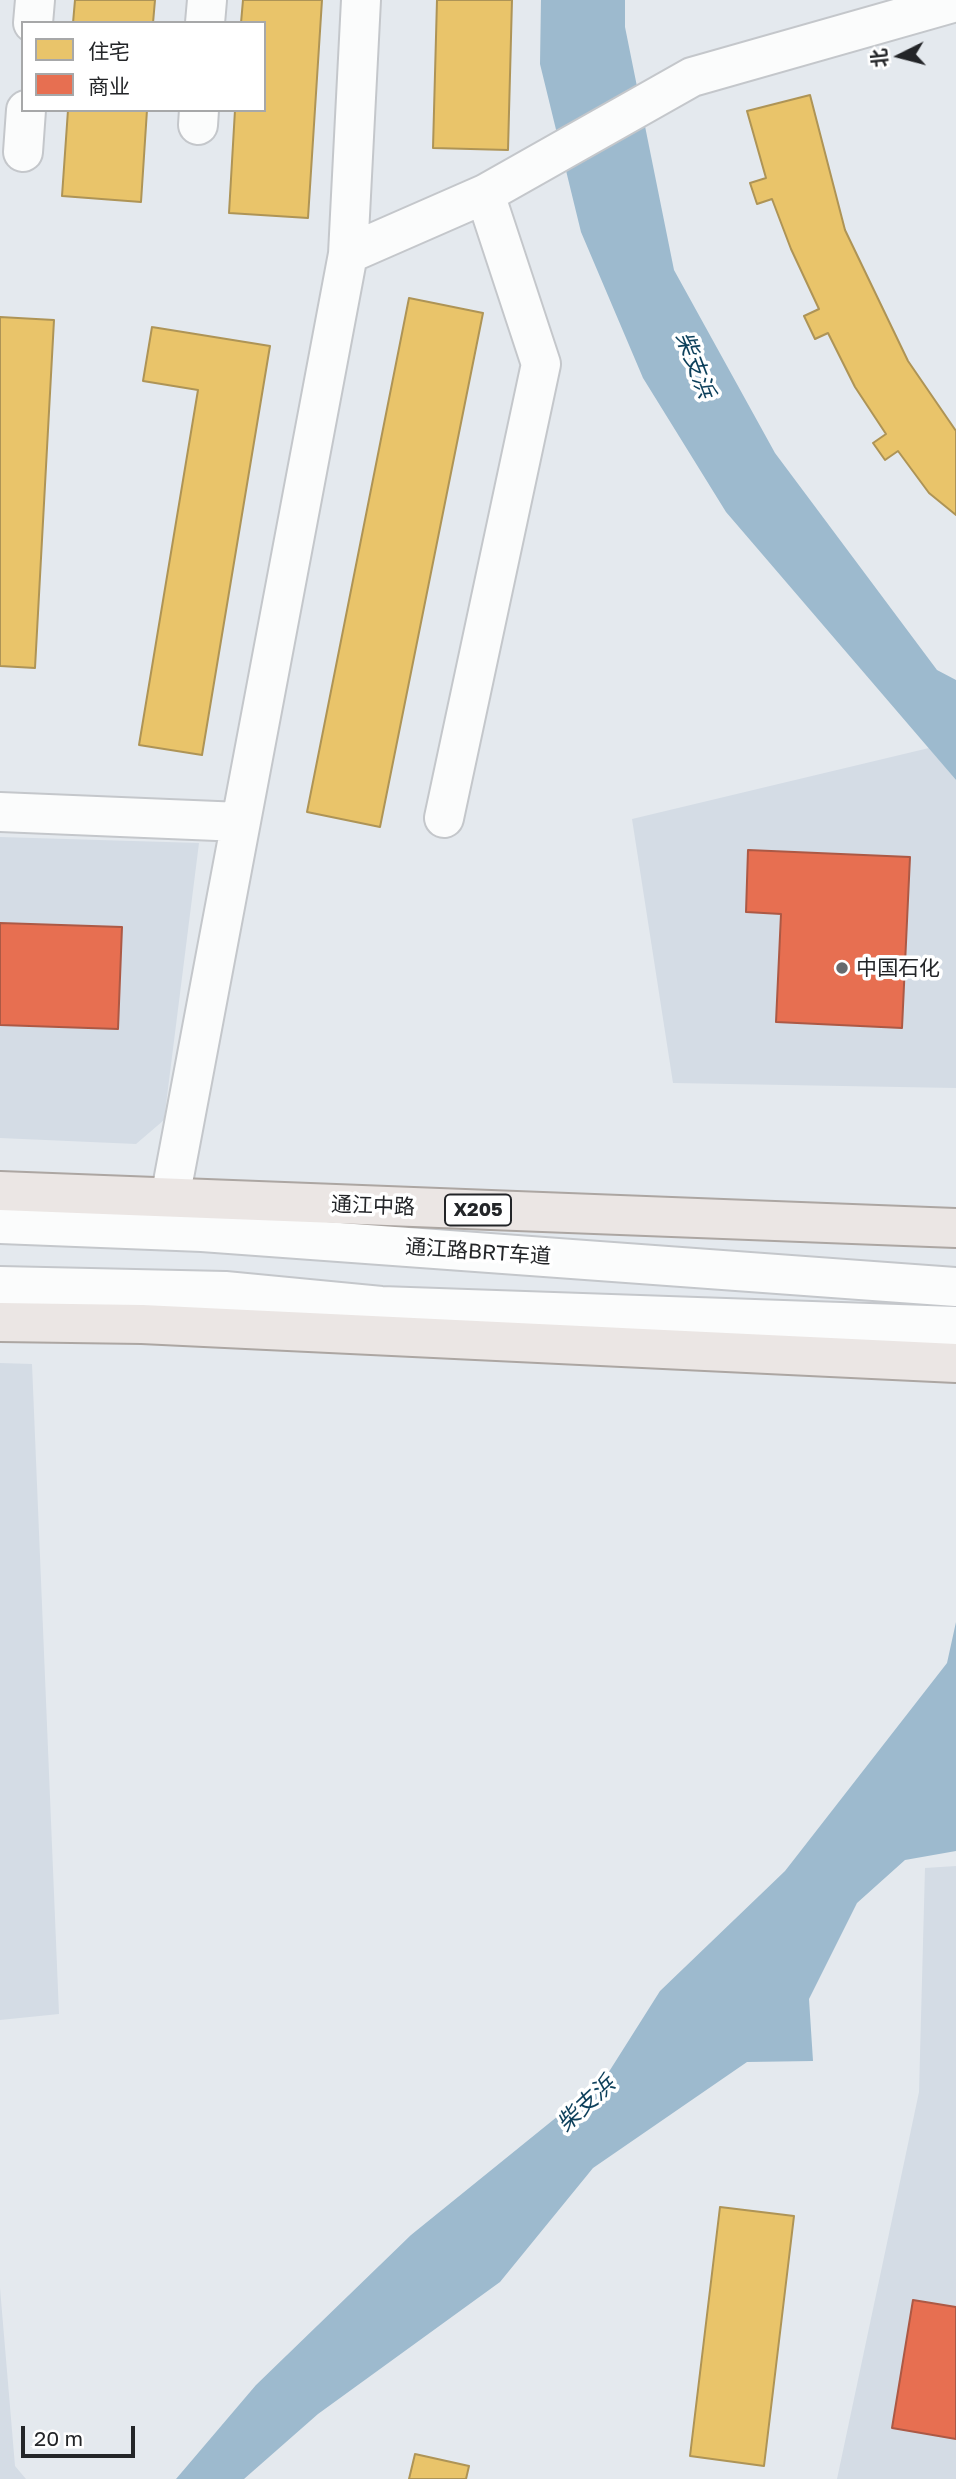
<!DOCTYPE html>
<meta charset="utf-8">
<style>
body{margin:0}
#map{position:relative;width:956px;height:2479px;overflow:hidden;background:#e4e9ee;font-family:"Golos Text","Noto Sans SC",sans-serif}
canvas{display:block}
.legend{position:absolute;left:21px;top:21px;width:245px;height:91px;box-sizing:border-box;background:#fff;border:2px solid #a7a8a9;margin:0;padding:9px 12px;list-style:none;font-size:21px;color:#232528}
.legend li{display:flex;align-items:center;gap:14px;height:35px}
.legend b{width:35px;border:2px solid #a7a8a9}
.north{position:absolute;left:865px;top:21px;width:70px;height:70px;-webkit-text-stroke:5px #fff;paint-order:stroke;rotate:264deg;font-size:19px;font-weight:700;line-height:28px;text-align:center;color:#232528}
.north::after{content:'';display:block;margin:auto;width:24px;height:32px;background:#232528;clip-path:polygon(50% 0,100% 100%,50% 72%,0 100%)}
.scale{position:absolute;left:21px;top:2426px;width:114px;height:32px;box-sizing:border-box;border:4px solid #232528;border-top:0;padding-left:9px;font-size:21px;line-height:24px;white-space:nowrap;color:#232528;-webkit-text-stroke:5px #fff;paint-order:stroke}
</style>
<div id="map">
<canvas width="956" height="2479"></canvas>
<ul class="legend">
<li><b style="height:19px;background:#e9c46a"></b>住宅</li>
<li><b style="height:19px;background:#e76f51"></b>商业</li>
</ul>
<div class="north">北</div>
<div class="scale">20 m</div>
</div>
<script>
const ctx = document.querySelector('canvas').getContext('2d');
ctx.lineJoin = 'round';
function paint(path, color) { ctx.fillStyle = color; ctx.fill(path, 'evenodd'); }
const toPath = rows => new Path2D(rows.map(r => 'M' + r).join(''));
function trace(path, color, width, dash) { ctx.strokeStyle = color; ctx.lineWidth = width; ctx.lineCap = dash ? 'butt' : 'round'; ctx.setLineDash(dash || []); ctx.stroke(path); }
function drawText(font, color, halo, rows, align = 'center') {
  ctx.font = font + ' "Golos Text","Noto Sans SC",sans-serif'; ctx.lineWidth = 7; ctx.setLineDash([]); ctx.textBaseline = 'middle'; ctx.strokeStyle = halo; ctx.fillStyle = color; for (const [text, x, y, turn = 0] of rows) {
    ctx.save(); ctx.translate(x, y); ctx.rotate((+turn || 0) * Math.PI / 180); ctx.textAlign = isNaN(turn) ? turn : align; if (halo) ctx.strokeText(text, 0, 0); ctx.fillText(text, 0, 0); ctx.restore();
  }
}
const built = toPath([
 [929,748,956,780,956,1088,673,1083,632,819],
 [0,837,199,843,164,1120,136,1144,0,1138],
 [0,1363,32,1364,59,2014,0,2020],
 [956,1866,956,2479,837,2479,919,2092,925,1868],
 [0,2288,15,2466,26,2479,0,2479]
]);
const water = toPath([
 [541,0,625,0,625,27,674,270,775,453,937,670,956,680,956,780,726,512,643,378,581,232,540,64],
 [956,1622,956,1851,905,1860,857,1903,809,1999,813,2061,747,2062,593,2168,500,2282,318,2414,244,2479,176,2479,256,2385,411,2235,605,2078,660,1991,785,1871,947,1663]
]);
const homes = toPath([
 [75,0,155,0,153,23,73,23,75,0],
 [243,0,322,0,308,218,229,213,235,110,264,110,264,23,241,23,243,0],
 [437,0,512,0,508,150,433,148,437,0],
 [810,95,845,230,908,361,956,431,956,515,929,493,898,451,885,460,873,443,886,434,855,387,828,333,815,339,804,316,819,309,791,249,772,199,757,204,750,183,766,178,747,111,810,95],
 [68,110,147,110,141,202,62,196,68,110],
 [409,298,483,313,380,827,307,812,409,298],
 [0,317,54,320,35,668,0,666,0,317],
 [152,327,270,346,202,755,139,745,198,390,143,381,152,327],
 [720,2207,794,2216,764,2466,690,2456,720,2207],
 [415,2454,469,2466,466,2479,409,2479,415,2454]
]);
const shops = toPath([
 [748,850,910,857,902,1028,776,1022,781,914,746,912,748,850],
 [0,923,122,927,118,1029,0,1025,0,923],
 [913,2300,956,2307,956,2439,892,2428,913,2300]
]);
const minor = toPath([
 [33,23,35,0],
 [205,23,207,0],
 [198,125,199,110],
 [23,152,26,110],
 [348,254,485,194,692,77,956,2],
 [0,812,241,822],
 [444,818,541,364,485,194],
 [170,1198,348,254,361,0],
 [0,1224,202,1232,956,1287],
 [0,1286,225,1291,381,1306,956,1326]
]);
const major = toPath([
 [0,1191,956,1228],
 [0,1322,142,1324,956,1363]
]);
const markers = [
 [842,968,7,"#676a6d"]
];
const shields = [
 [478,1210,66]
];
const shieldNames = [
 ["X205",478,1210]
];
const poiNames = [
 ["中国石化",856,968]
];
const streetNames = [
 ["通江中路",373,1206,2],
 ["通江路BRT车道",478,1252,4]
];
const waterNames = [
 ["柴支浜",695,365,69],
 ["柴支浜",586,2104,-43]
];
paint(built, '#d4dce5');
paint(water, '#9dbace');
paint(homes, '#e9c46a');
trace(homes, '#ae9456', 2);
paint(shops, '#e76f51');
trace(shops, '#ac5945', 2);
trace(minor, '#c4c7cb', 42);
trace(major, '#aca6a2', 42);
trace(minor, '#fbfcfc', 38);
trace(major, '#ebe6e4', 38);
for (const [x, y, r, color] of markers) { const dot = new Path2D(); dot.arc(x, y, r, 0, 2 * Math.PI); ctx.fillStyle = color; ctx.fill(dot); trace(dot, '#fff', 2.5); }
for (const [x, y, w] of shields) { const box = new Path2D(); box.roundRect(x - w / 2, y - 15.5, w, 31, 5); ctx.fillStyle = '#fff'; ctx.fill(box); trace(box, '#232528', 2); }
drawText('bold 19px', '#232528', null, shieldNames);
drawText('21px', '#232528', '#fff', poiNames, 'left');
drawText('21px', '#232528', '#fff', streetNames);
drawText('italic 23px', '#0c3f5a', '#fff', waterNames);
</script>
